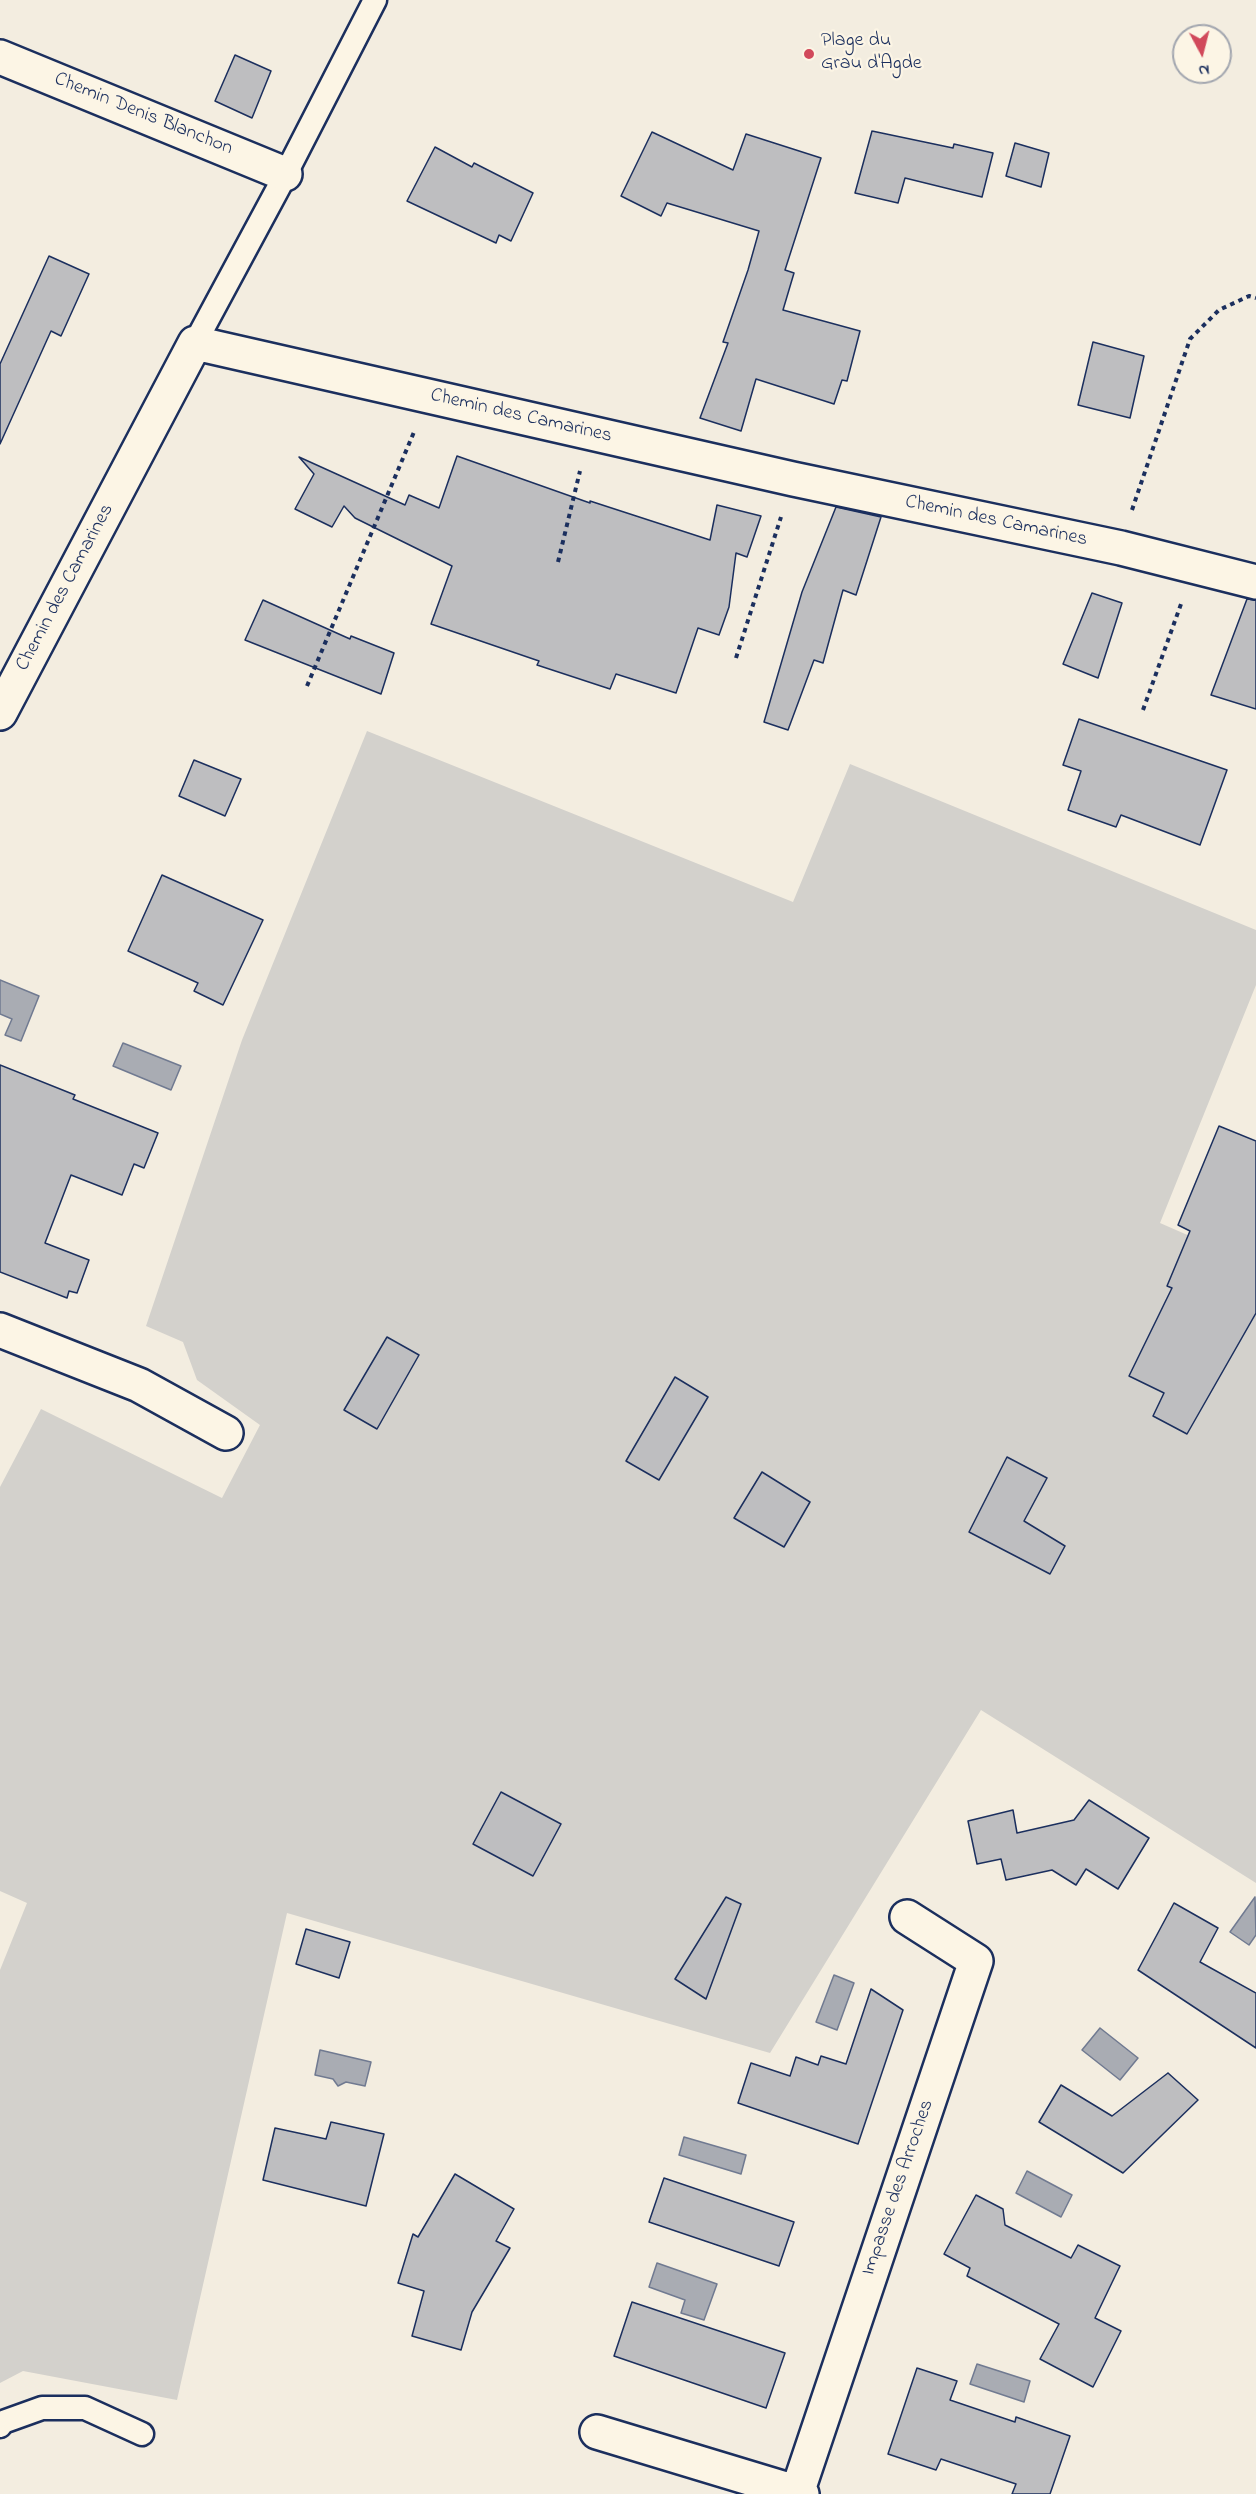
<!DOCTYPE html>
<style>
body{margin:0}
#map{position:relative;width:1256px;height:2494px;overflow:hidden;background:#f3ede0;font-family:"Indie Flower",sans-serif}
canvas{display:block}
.north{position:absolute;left:1172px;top:24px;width:60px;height:60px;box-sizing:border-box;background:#fcf5e5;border:2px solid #a2a6af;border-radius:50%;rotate:173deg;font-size:16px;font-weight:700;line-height:24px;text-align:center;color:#1b2f5e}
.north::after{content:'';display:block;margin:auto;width:21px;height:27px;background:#d1495b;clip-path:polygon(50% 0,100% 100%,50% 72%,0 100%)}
</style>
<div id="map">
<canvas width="1256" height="2494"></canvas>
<div class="north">N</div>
</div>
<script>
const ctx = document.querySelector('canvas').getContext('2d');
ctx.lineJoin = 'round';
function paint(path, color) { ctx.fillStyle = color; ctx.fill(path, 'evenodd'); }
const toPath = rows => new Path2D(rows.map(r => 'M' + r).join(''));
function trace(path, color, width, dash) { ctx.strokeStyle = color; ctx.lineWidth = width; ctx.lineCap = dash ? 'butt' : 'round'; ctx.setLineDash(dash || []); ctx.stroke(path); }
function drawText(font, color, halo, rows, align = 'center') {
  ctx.font = font + ' "Indie Flower",sans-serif'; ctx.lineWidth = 4.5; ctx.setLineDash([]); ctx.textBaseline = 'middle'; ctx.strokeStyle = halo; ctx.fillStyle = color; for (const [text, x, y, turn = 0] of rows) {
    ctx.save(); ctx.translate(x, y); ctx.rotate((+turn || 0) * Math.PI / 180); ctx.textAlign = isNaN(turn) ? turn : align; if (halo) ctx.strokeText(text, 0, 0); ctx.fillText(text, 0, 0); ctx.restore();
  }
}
const green = toPath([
 [367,731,793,902,850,764,1256,930,1256,985,1160,1223,1256,1265,1256,1883,981,1710,770,2053,287,1913,177,2400,23,2371,0,2383,0,1970,27,1903,0,1891,0,1487,41,1409,222,1498,260,1425,197,1380,183,1342,146,1326,242,1040]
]);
const water = toPath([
 [0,980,39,996,21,1041,5,1035,12,1019,0,1014,0,980],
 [123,1043,181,1066,171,1090,113,1066,123,1043],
 [1255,1897,1256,1935,1249,1945,1230,1932,1255,1897],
 [834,1975,854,1983,837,2030,816,2022,834,1975],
 [1100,2028,1138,2058,1120,2080,1082,2050,1100,2028],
 [320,2050,371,2062,365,2086,346,2082,338,2086,333,2079,315,2075,320,2050],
 [684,2137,746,2155,741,2174,679,2155,684,2137],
 [1027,2171,1072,2195,1061,2217,1016,2193,1027,2171],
 [657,2263,717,2284,704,2320,681,2313,685,2300,649,2287,657,2263],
 [977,2364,1030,2381,1024,2402,970,2384,977,2364]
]);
const building = toPath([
 [235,55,271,71,252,118,215,101,235,55],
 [872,131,953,148,954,144,993,153,982,197,905,178,898,203,855,193,872,131],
 [652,132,733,170,746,134,821,158,785,270,794,273,783,310,860,331,847,381,842,380,834,404,756,379,741,431,700,418,728,343,723,342,748,270,759,231,667,203,661,216,621,196,652,132],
 [1015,143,1049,153,1041,187,1006,176,1015,143],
 [435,147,472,167,474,163,533,193,511,241,499,235,496,243,407,201,435,147],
 [49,256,89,274,61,336,51,331,0,444,0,364,49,256],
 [1093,342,1144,356,1130,418,1078,405,1093,342],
 [457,456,590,503,590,501,710,540,717,505,761,516,747,557,736,553,729,607,719,635,698,628,676,693,616,674,610,689,537,665,539,661,431,624,452,566,355,518,344,506,332,527,295,509,314,474,299,457,405,505,409,495,439,508,457,456],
 [836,507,881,517,856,595,843,590,823,663,814,660,788,730,764,722,802,592,836,507],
 [1092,593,1122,603,1098,678,1063,664,1092,593],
 [1247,599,1256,600,1256,709,1211,695,1247,599],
 [263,600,350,639,351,636,394,653,381,694,245,640,263,600],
 [1079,719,1227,770,1200,845,1121,815,1116,827,1068,810,1081,771,1063,765,1079,719],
 [194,760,241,779,225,816,179,796,194,760],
 [162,875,263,920,223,1005,194,991,198,983,128,951,162,875],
 [0,1065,75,1095,73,1099,158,1133,144,1168,134,1164,122,1195,71,1175,45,1243,89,1260,77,1293,69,1291,67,1298,0,1272,0,1065],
 [1219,1126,1256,1141,1256,1313,1187,1434,1153,1416,1164,1393,1129,1376,1172,1288,1167,1286,1190,1231,1178,1225,1219,1126],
 [387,1337,419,1355,377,1429,344,1410,387,1337],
 [675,1377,708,1397,659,1480,626,1461,675,1377],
 [1007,1457,1047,1478,1024,1521,1065,1546,1050,1574,969,1532,1007,1457],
 [762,1472,810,1502,784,1547,734,1518,762,1472],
 [501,1792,561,1824,533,1876,473,1844,501,1792],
 [1089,1800,1149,1838,1118,1889,1086,1869,1076,1885,1052,1870,1006,1880,1001,1859,977,1864,968,1821,1013,1810,1017,1833,1074,1820,1089,1800],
 [726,1897,741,1904,706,1999,675,1979,726,1897],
 [1174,1903,1218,1928,1200,1962,1256,1993,1256,2048,1138,1970,1174,1903],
 [306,1929,350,1942,339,1978,296,1964,306,1929],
 [871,1989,903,2010,858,2144,738,2103,751,2063,790,2076,796,2057,818,2065,821,2056,846,2064,871,1989],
 [1168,2073,1198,2100,1123,2173,1039,2122,1061,2085,1112,2116,1168,2073],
 [331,2122,384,2134,366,2206,263,2180,275,2128,326,2139,331,2122],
 [455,2174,514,2209,496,2241,510,2248,472,2312,461,2350,412,2336,424,2291,398,2283,413,2234,418,2237,455,2174],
 [664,2178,794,2222,779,2266,649,2222,664,2178],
 [976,2195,1003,2209,1005,2225,1071,2258,1078,2245,1120,2266,1095,2318,1121,2331,1093,2387,1040,2359,1059,2324,967,2276,970,2268,944,2254,976,2195],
 [632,2302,785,2353,766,2408,614,2356,632,2302],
 [917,2368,957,2381,950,2400,1015,2422,1016,2417,1070,2436,1050,2494,1012,2494,1016,2484,941,2459,936,2470,888,2454,917,2368]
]);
const path = toPath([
 [1132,510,1190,339,1219,310,1249,296,1256,298],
 [558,562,580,471],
 [736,658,781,517],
 [307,686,414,432],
 [1143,710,1181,604]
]);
const service = toPath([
 [195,343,280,185,375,0],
 [0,2426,3,2422,42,2408,85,2408,142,2434]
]);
const minor = toPath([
 [0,57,285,174],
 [0,713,195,343,793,479,1121,548,1256,582],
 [0,1330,139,1385,226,1433],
 [597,2432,802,2494],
 [797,2493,976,1961,907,1917]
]);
const markers = [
 [809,54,6,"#d1495b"]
];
const poiNames = [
 ["Plage du",821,42],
 ["Grau d'Agde",821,65]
];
const streetNames = [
 ["Chemin Denis Blanchon",143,115,22],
 ["Chemin des Camarines",521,417,13],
 ["Chemin des Camarines",996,522,12],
 ["Chemin des Camarines",66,588,-62],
 ["Impasse des Arroches",899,2188,-71]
];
paint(green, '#d3d1cc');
paint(water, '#a9acb3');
trace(water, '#707a91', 1.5);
paint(building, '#bebec0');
trace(building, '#1b2f5e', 1.5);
trace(service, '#1b2f5e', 27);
trace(minor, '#1b2f5e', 38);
trace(path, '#1b2f5e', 4, [4.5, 4.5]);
trace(service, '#fcf5e5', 22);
trace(minor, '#fcf5e5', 33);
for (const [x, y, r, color] of markers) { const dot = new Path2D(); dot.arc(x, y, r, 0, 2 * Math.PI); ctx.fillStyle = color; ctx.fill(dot); trace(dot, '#fcf5e5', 2); }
drawText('20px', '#1b2f5e', '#fcf5e5', poiNames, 'left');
drawText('20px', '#1b2f5e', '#fcf5e5', streetNames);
</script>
